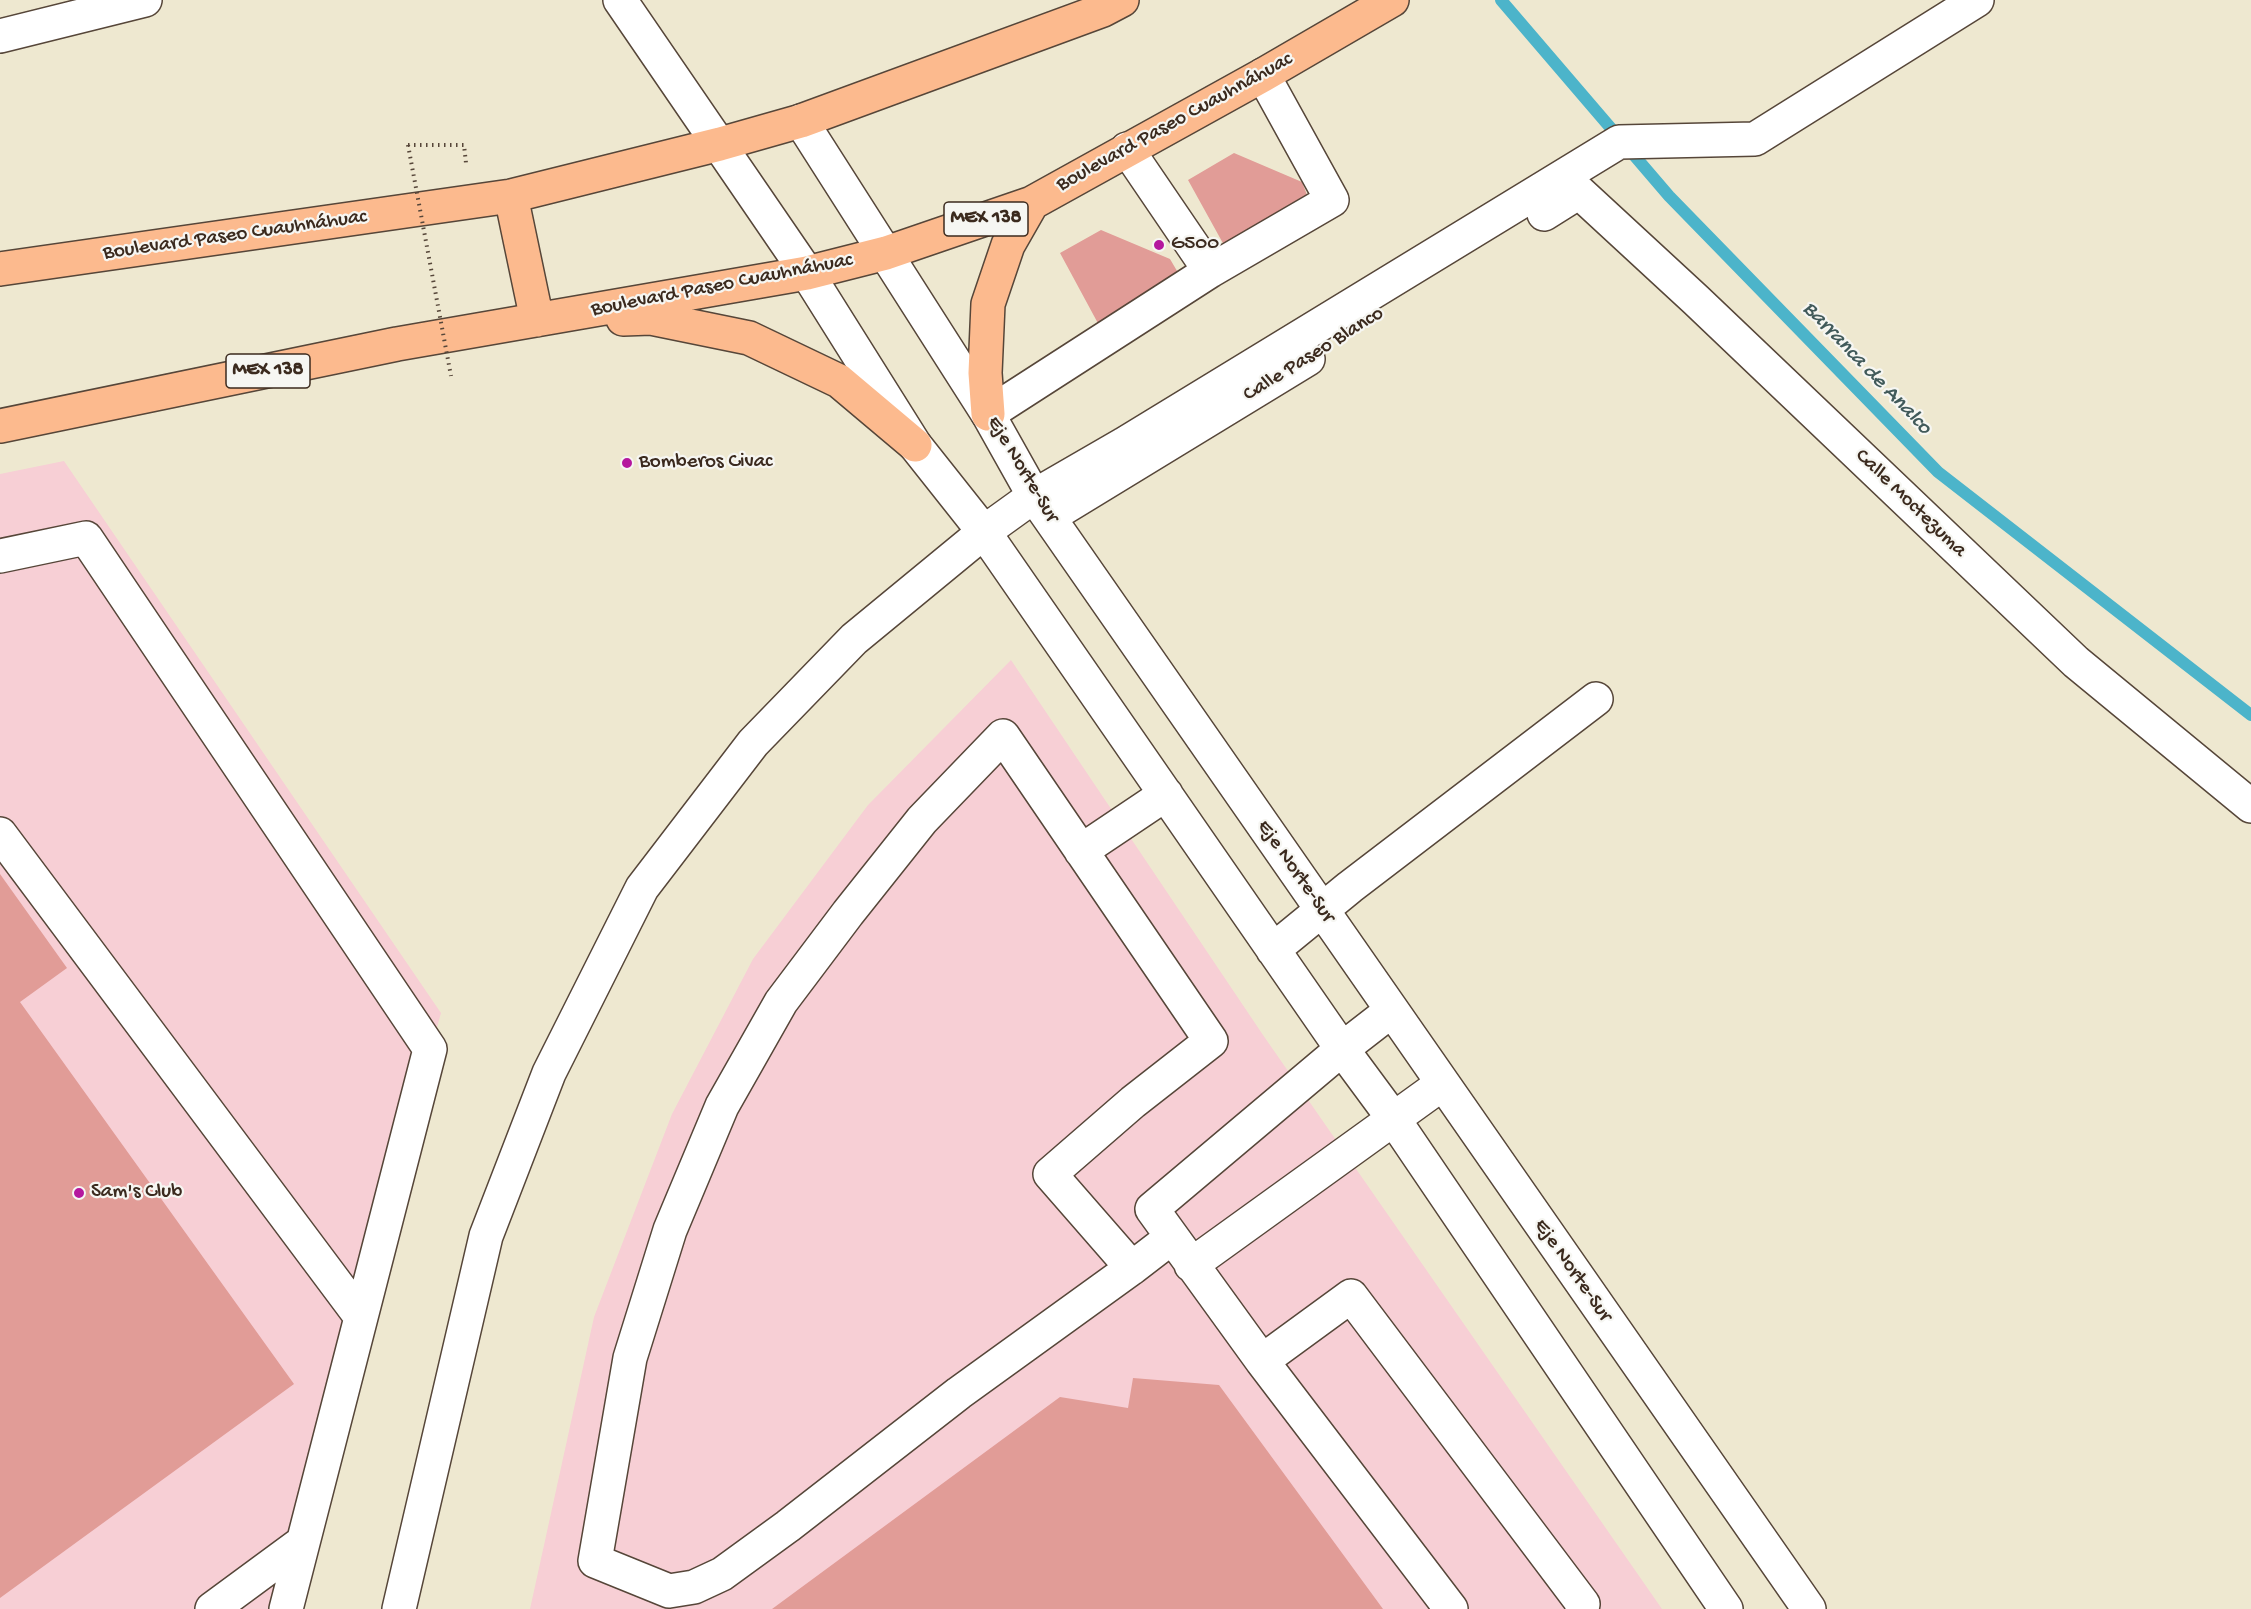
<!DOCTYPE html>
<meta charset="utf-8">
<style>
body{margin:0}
canvas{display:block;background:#eee8d0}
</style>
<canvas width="2251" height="1609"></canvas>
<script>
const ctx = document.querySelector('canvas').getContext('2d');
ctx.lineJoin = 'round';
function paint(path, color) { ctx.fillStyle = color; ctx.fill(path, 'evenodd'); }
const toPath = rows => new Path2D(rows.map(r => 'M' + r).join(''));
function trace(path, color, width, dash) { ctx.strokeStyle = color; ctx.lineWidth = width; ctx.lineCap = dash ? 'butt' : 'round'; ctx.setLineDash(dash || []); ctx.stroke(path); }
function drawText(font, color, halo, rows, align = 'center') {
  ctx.font = font + ' "Gochi Hand",sans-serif'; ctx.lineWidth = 4.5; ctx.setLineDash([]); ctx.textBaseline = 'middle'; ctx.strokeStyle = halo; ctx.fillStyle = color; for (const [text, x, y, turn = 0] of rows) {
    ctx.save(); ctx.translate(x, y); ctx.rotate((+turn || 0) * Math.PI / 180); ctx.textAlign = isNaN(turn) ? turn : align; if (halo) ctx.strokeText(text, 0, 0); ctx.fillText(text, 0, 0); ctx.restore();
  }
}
const built = toPath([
 [64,461,441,1013,380,1229,297,1609,0,1609,0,474],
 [1011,660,1263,1035,1662,1609,530,1609,594,1317,672,1114,753,959,868,805]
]);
const stream = toPath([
 [1501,0,1669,196,1938,472,2251,715]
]);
const building = toPath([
 [1234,153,1302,182,1316,218,1235,265,1188,180],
 [1101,230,1170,259,1190,293,1107,340,1060,253],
 [0,874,67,968,20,1002,294,1384,0,1598],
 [1133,1378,1219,1385,1383,1609,772,1609,1060,1397,1128,1408]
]);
const path = toPath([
 [408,145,464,145,466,163]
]);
const minor = toPath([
 [620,0,807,273,915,445,984,532,1342,1049,1393,1118,1726,1609],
 [0,36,145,0],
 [801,121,988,414,1034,496,1809,1609],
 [1127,149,1210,271],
 [1544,214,1579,192,1696,300,2076,662,2251,806],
 [988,414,1210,271,1332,200,1263,75],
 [1049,517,1308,359],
 [0,556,86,538,430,1049,286,1609],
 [0,834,361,1317],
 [1081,851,1166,794],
 [1273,950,1350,887,1596,699],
 [1391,1011,1342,1049,1152,1209,1262,1361,1451,1609],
 [1191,1265,1442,1084],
 [1132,1268,1050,1174,1133,1102,1211,1041,1003,736,922,820,848,913,781,1002,722,1106,670,1230,630,1358,595,1561,669,1591,694,1587,722,1574,788,1526,959,1393,1132,1268,1171,1238],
 [1262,1361,1351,1296,1583,1604,1582,1609],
 [212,1609,303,1542],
 [399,1609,486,1236,549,1073,642,888,753,743,854,639,984,532,1034,496,1124,444,1619,142,1755,139,1977,0]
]);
const major = toPath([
 [511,196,537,320],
 [0,269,511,196,720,144,801,121,1103,10,1122,0],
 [623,319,651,318,749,338,839,381,915,445],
 [988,414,985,373,988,304,1008,245,1032,203],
 [0,426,397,344,807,273,886,253,1032,203,1263,75,1392,0]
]);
const pathBridge = toPath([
 [408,145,451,376]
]);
const markers = [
 [1159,245,6,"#b5179e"],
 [627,463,6,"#b5179e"],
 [79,1193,6,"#b5179e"]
];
const shields = [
 [986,219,84],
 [268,371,84]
];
const shieldNames = [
 ["MEX 138",986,219],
 ["MEX 138",268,371]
];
const streetNames = [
 ["Boulevard Paseo Cuauhnáhuac",1175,123,-29],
 ["Boulevard Paseo Cuauhnáhuac",235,236,-8],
 ["Boulevard Paseo Cuauhnáhuac",722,286,-11],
 ["Calle Paseo Blanco",1314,355,-32],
 ["Eje Norte-Sur",1022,470,59],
 ["Calle Moctezuma",1910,504,44],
 ["Eje Norte-Sur",1295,872,55],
 ["Eje Norte-Sur",1572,1271,55]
];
const poiNames = [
 ["G500",1171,245],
 ["Bomberos Civac",639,463],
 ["Sam's Club",91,1193]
];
const waterNames = [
 ["Barranca de Analco",1866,369,46]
];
paint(built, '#f7cfd5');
trace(stream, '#4cb4ca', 12);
paint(building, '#e19c97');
trace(minor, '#564639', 36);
trace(major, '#564639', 36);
trace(path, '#564639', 4, [1.5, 4.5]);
trace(minor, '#fff', 33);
trace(major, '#fcba8e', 33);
trace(pathBridge, '#564639', 4, [1.5, 4.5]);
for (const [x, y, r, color] of markers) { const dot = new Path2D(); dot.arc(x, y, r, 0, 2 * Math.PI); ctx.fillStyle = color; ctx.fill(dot); trace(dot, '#f6f6f2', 2); }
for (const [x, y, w] of shields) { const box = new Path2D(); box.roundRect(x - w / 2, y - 17, w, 34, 4.5); ctx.fillStyle = '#f6f6f2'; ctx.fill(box); trace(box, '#3b2a1e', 1.5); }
drawText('bold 20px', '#3b2a1e', null, shieldNames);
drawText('21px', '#3b2a1e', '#f6f6f2', streetNames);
drawText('21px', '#3b2a1e', '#f6f6f2', poiNames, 'left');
drawText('italic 22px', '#415a5a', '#f6f6f2', waterNames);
</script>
